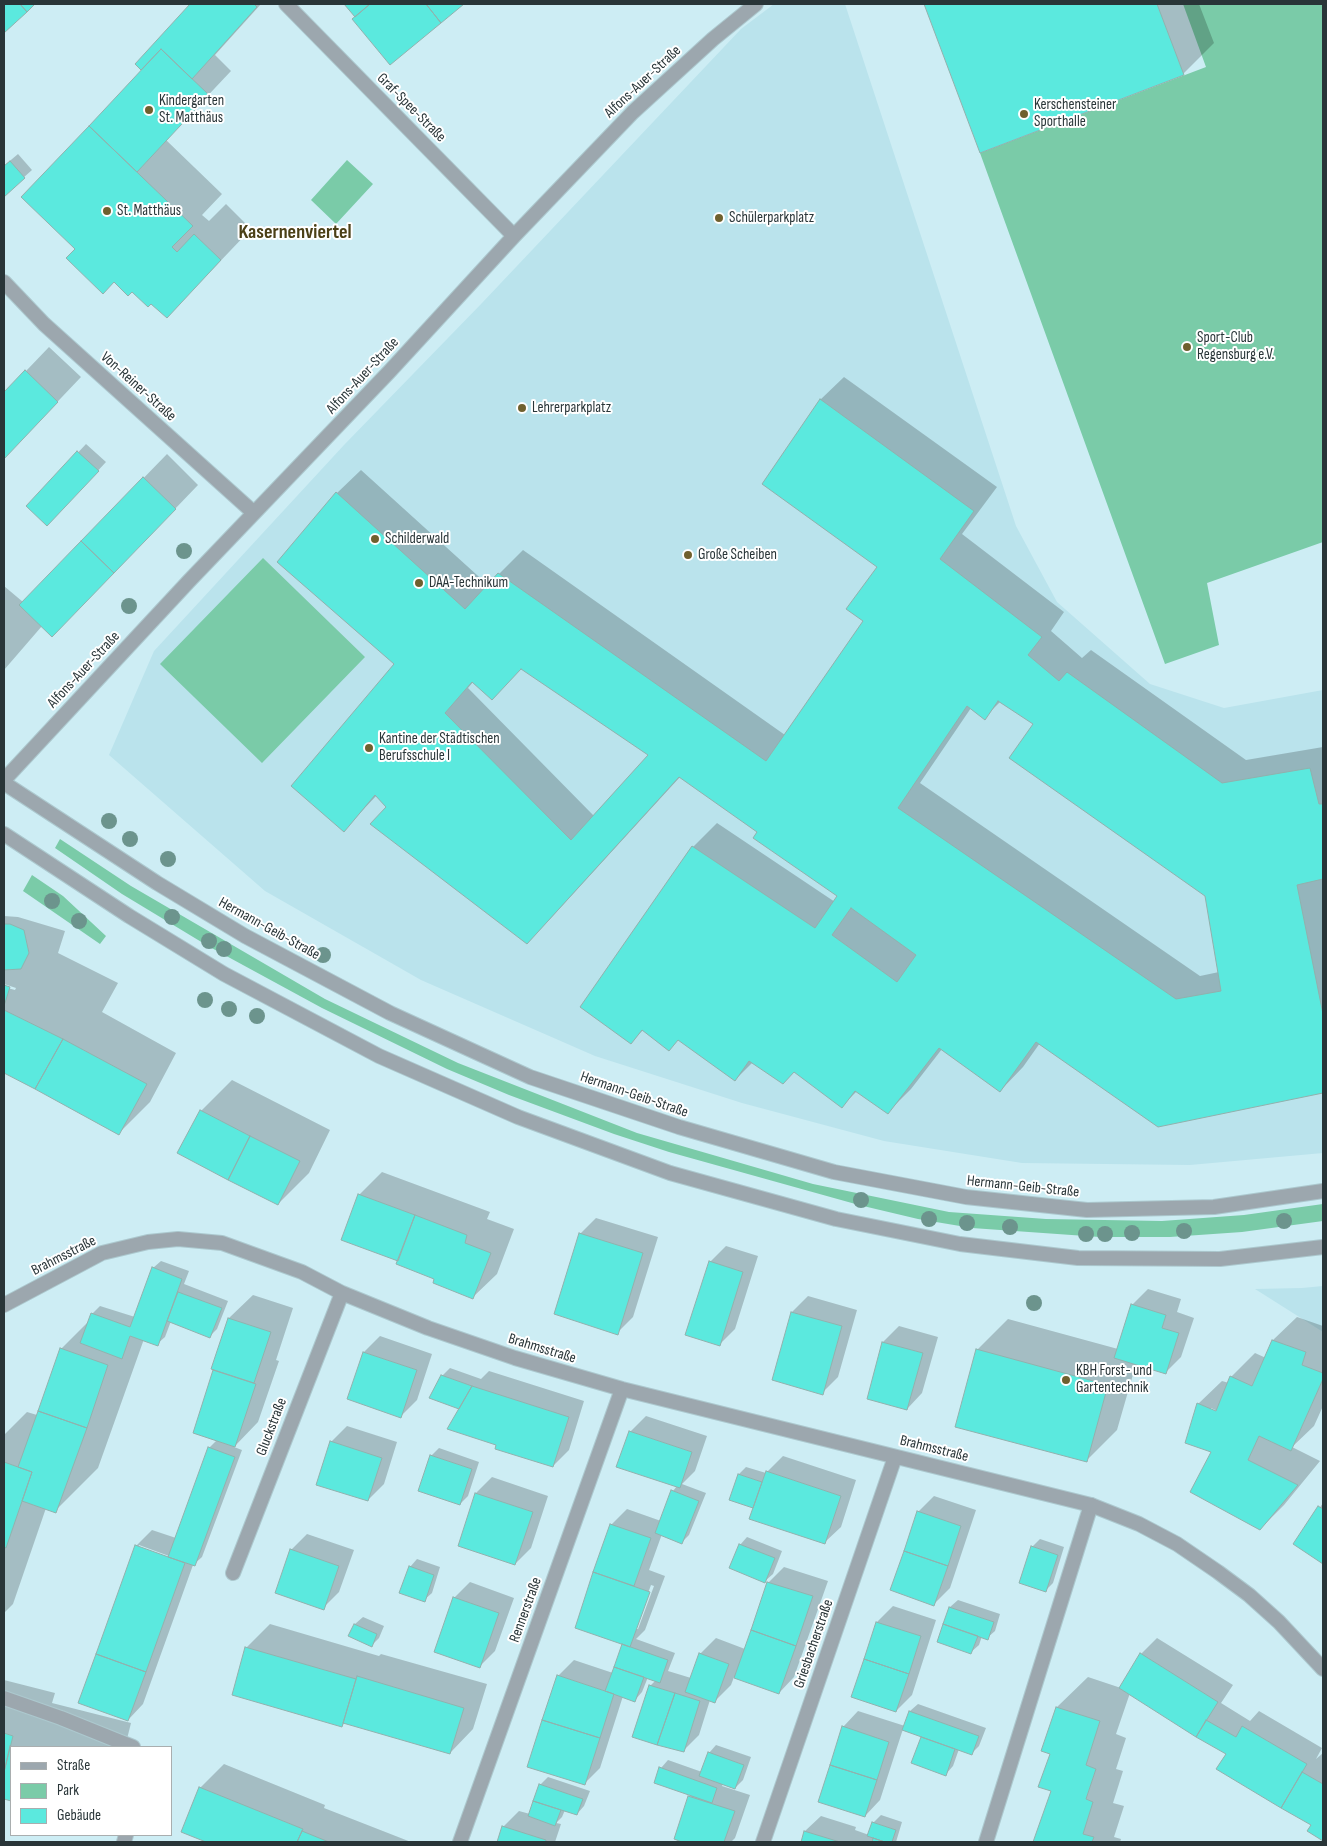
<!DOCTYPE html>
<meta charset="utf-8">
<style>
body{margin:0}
#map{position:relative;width:1327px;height:1846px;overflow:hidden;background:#cdedf4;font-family:"Sofia Sans Condensed",sans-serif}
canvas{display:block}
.frame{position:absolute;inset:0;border:5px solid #293538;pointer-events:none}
.legend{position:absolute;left:10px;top:1746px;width:162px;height:90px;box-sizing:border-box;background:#fff;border:1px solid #a9aeaf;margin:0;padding:6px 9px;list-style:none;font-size:15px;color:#293538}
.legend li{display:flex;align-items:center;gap:10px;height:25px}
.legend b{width:25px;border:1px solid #a9aeaf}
</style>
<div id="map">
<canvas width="1327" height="1846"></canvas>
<div class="frame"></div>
<ul class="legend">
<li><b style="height:6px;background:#9ca7ae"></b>Straße</li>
<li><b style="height:14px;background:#7acba8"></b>Park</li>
<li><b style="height:14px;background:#5be9de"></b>Gebäude</li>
</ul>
</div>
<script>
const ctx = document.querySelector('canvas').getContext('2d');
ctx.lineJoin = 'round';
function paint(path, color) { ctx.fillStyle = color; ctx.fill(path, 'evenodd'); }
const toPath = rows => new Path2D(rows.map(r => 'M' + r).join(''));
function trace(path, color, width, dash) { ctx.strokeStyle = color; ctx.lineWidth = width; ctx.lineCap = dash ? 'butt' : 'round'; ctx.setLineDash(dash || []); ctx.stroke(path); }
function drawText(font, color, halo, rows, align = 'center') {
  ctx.font = font + ' "Sofia Sans Condensed",sans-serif'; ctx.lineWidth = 4; ctx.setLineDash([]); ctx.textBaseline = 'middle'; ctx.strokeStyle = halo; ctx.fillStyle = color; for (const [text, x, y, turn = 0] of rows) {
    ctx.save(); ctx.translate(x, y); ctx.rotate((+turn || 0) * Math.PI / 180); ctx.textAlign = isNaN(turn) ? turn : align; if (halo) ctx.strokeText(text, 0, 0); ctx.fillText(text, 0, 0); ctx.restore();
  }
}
const built = toPath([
 [774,4,845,4,1016,526,1057,602,1150,684,1224,708,1323,690,1323,1153,1190,1165,1022,1163,884,1141,742,1103,595,1056,421,980,265,891,109,755,154,651,344,445,482,303,741,29],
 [1323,1286,1323,1332,1255,1289,1302,1288]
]);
const green = toPath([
 [1183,4,1323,4,1323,542,1207,583,1219,645,1165,664,980,153,1206,67],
 [347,160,373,184,336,224,311,200],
 [263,558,365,657,262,763,160,664],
 [60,839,131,886,325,999,458,1063,637,1133,813,1184,949,1212,1046,1219,1162,1221,1244,1215,1323,1204,1323,1221,1242,1232,1170,1237,1100,1237,972,1228,918,1219,859,1205,669,1152,614,1134,509,1095,447,1069,322,1008,208,946,122,894,55,848],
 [32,875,63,896,106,936,100,944,23,891]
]);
const shadow = toPath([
 [4,4,34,4,4,31],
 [191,4,261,4,215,55,231,71,166,140,222,194,202,215,209,221,226,204,251,229,167,317,151,302,132,290,77,249,89,127,143,70,137,64],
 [346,4,462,4,390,64],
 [925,4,1199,4,1214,43,1183,74,981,151],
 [18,154,32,170,4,195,4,164,5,165],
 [49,347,81,377,4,458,4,394],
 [844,377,997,487,962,534,1064,612,1051,631,1082,658,1091,650,1246,760,1323,747,1323,1092,1158,1126,1040,1043,1023,1067,1000,1091,942,1049,911,1089,888,1112,857,1091,842,1106,795,1071,753,1062,735,1080,679,1039,643,1030,631,1042,582,1007,693,847,717,823,835,902,839,896,759,831,680,777,550,919,527,943,377,795,344,830,396,664,337,493,361,470,488,585,523,550,785,735,864,621,878,566,820,400],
 [522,668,650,755,594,816,468,688,473,682],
 [1001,701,1034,724,1206,895,1219,972,1200,976,920,783,971,708,984,718],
 [86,444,106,462,55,517,28,506],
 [167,454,198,485,76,612,42,626,4,670,4,586,23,602],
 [4,916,18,917,65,931,58,953,118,983,102,1012,176,1053,150,1102,119,1133,4,1072,4,987,15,990,16,988,4,984],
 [232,1080,330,1130,309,1173,278,1204,179,1153,201,1111],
 [382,1172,490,1212,487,1219,514,1229,497,1274,473,1297,399,1260,359,1195],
 [596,1218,658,1237,633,1317,617,1333,580,1234],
 [726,1246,758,1256,735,1329,719,1345,710,1262],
 [161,1261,189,1271,184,1284,228,1301,217,1329,209,1337,171,1321,165,1337,157,1344,144,1339,98,1468,55,1511,46,1508,13,1604,4,1613,4,1435,27,1412,37,1415,61,1349,90,1320,92,1314,100,1306,135,1317,153,1268],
 [1148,1289,1181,1299,1177,1312,1194,1318,1181,1357,1165,1373,1136,1364,1117,1430,1086,1461,977,1350,1008,1319,1118,1349,1132,1305],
 [253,1295,293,1308,276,1360,279,1361,258,1422,234,1447,242,1450,202,1557,193,1565,143,1704,128,1720,136,1546,152,1530,176,1538,209,1448,217,1440,194,1433,229,1318],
 [139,1545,169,1556,168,1558,138,1548],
 [808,1296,857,1310,838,1377,822,1393,792,1312],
 [1297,1317,1323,1326,1323,1406,1314,1426,1292,1447,1320,1461,1284,1505,1260,1529,1213,1451,1198,1404,1222,1381,1229,1383,1231,1377,1255,1353,1266,1358,1273,1340],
 [1211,1408,1222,1413,1211,1411],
 [899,1326,938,1337,922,1393,907,1409,868,1398,883,1342],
 [380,1336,432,1354,417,1400,401,1416,364,1352],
 [450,1368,481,1379,489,1371,584,1401,569,1450,553,1466,497,1444,461,1408,442,1376],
 [646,1416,707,1436,695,1471,682,1484,706,1493,689,1535,682,1542,662,1534,649,1570,665,1576,645,1630,636,1639,675,1653,668,1671,691,1678,700,1654,716,1638,745,1649,768,1583,784,1567,828,1581,794,1677,779,1693,734,1677,731,1685,715,1701,710,1700,699,1735,683,1751,650,1686,656,1680,648,1677,642,1692,635,1700,623,1696,600,1768,584,1784,558,1676,574,1660,613,1673,623,1644,576,1627,611,1525,627,1509,661,1521,673,1491,677,1486,630,1432],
 [651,1585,654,1586,638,1629,635,1629],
 [347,1426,397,1442,384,1484,368,1500,331,1442],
 [439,1448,479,1462,468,1496,460,1504,431,1456],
 [783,1456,856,1480,841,1527,825,1542,756,1503,731,1499,739,1474,746,1467,766,1473],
 [492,1477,548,1496,531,1548,515,1564,459,1545,476,1493],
 [934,1496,976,1510,950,1588,934,1604,918,1512],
 [1323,1503,1323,1562,1295,1544],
 [307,1534,354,1550,339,1592,323,1608,277,1592,292,1549],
 [747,1537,782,1551,773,1574,765,1581,740,1545],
 [1040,1539,1064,1547,1053,1583,1046,1590,1032,1547],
 [417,1559,440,1567,432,1593,424,1600,410,1567],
 [470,1582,514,1598,495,1651,479,1667,454,1598],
 [958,1600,1000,1614,995,1631,987,1638,982,1636,979,1645,971,1652,939,1641,950,1607],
 [893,1606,936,1620,912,1695,896,1711,853,1696,877,1622],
 [363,1617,384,1626,379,1638,372,1645,350,1636,355,1624],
 [270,1624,379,1656,381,1654,487,1684,473,1729,450,1753,345,1722,342,1726,246,1648],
 [1157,1638,1233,1685,1221,1703,1250,1721,1259,1711,1322,1748,1316,1759,1323,1753,1323,1839,1309,1831,1312,1825,1228,1754,1130,1693,1116,1734,1126,1738,1116,1769,1123,1771,1113,1803,1124,1806,1114,1837,1121,1839,1120,1842,1035,1842,1052,1790,1051,1753,1057,1707,1088,1677,1121,1688,1141,1654],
 [4,1680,55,1693,52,1703,131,1723,125,1747,11,1747,11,1799,4,1797],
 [918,1704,986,1728,979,1746,971,1754,959,1749,953,1766,946,1774,913,1762,923,1736,903,1729,880,1800,865,1816,843,1727,858,1711,905,1726,910,1711],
 [716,1745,751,1757,743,1780,735,1788,723,1784,722,1786,750,1795,735,1838,731,1842,686,1842,675,1839,691,1795,661,1768,668,1760,702,1772,709,1753],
 [224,1764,325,1805,324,1808,411,1842,209,1842,183,1832,200,1788],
 [548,1777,590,1791,584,1806,577,1814,565,1810,562,1817,556,1823,561,1824,555,1842,498,1842,503,1827,519,1811,530,1814,540,1785],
 [881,1815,902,1822,896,1842,802,1842,805,1831,821,1816,856,1827,855,1830,869,1835,873,1823]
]);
const building = toPath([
 [4,4,20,4,27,12,4,33,4,4],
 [20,4,35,4,27,12,20,4],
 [190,4,254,4,257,7,192,79,161,49,141,70,135,64,190,4],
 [344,4,370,4,355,17,344,4],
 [370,4,426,4,441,23,390,65,352,19,370,4],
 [426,4,464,4,441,23,426,4],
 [924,4,1157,4,1184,75,980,153,924,4],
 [161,49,209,95,137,172,89,126,161,49],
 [89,126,193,226,172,247,177,252,194,234,221,260,167,318,151,304,148,307,132,292,128,296,114,282,103,294,66,258,75,249,21,197,89,126],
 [10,161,25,178,4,197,4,166,10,161],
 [25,370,58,402,4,459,4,392,25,370],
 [820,399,974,511,940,559,1042,637,1028,655,1059,681,1067,672,1222,783,1310,768,1319,804,1323,804,1323,879,1297,885,1323,1014,1323,1093,1158,1127,1036,1042,1000,1092,939,1048,888,1114,855,1091,842,1108,794,1072,783,1084,749,1061,735,1081,678,1040,669,1051,642,1030,631,1044,580,1007,692,846,815,928,837,896,753,838,757,832,679,777,527,944,370,824,386,807,375,795,344,832,291,786,394,664,277,562,336,492,465,609,498,573,766,761,863,621,846,609,877,567,762,484,820,399],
 [521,669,648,755,571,840,445,713,472,682,492,700,521,669],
 [998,701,1033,724,1009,758,1205,896,1221,991,1176,999,898,808,967,706,985,720,998,701],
 [851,908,916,955,897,982,832,935,851,908],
 [77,451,99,471,47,526,26,506,77,451],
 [143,477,176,509,114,573,81,541,143,477],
 [81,541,114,573,52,637,19,605,81,541],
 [4,924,10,924,24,930,29,953,21,969,4,970,4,924],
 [4,985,10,987,4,1006,4,985],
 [4,1010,63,1039,35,1089,4,1073,4,1010],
 [63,1039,147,1084,119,1135,35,1089,63,1039],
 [200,1110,250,1136,228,1180,177,1153,200,1110],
 [250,1136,300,1161,278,1205,228,1180,250,1136],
 [358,1194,415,1215,398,1261,341,1240,358,1194],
 [415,1215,467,1235,465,1243,491,1253,473,1299,433,1283,434,1279,396,1264,415,1215],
 [579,1233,643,1253,618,1335,554,1314,579,1233],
 [709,1261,743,1272,720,1346,685,1335,709,1261],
 [152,1267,182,1279,158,1346,130,1336,122,1359,80,1343,91,1313,130,1327,152,1267],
 [178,1292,222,1308,210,1338,167,1321,178,1292],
 [1131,1304,1166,1315,1162,1328,1179,1333,1166,1374,1114,1358,1131,1304],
 [791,1312,842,1326,823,1395,772,1380,791,1312],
 [228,1318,271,1332,254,1383,211,1369,228,1318],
 [1272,1340,1306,1352,1302,1365,1323,1373,1323,1379,1291,1451,1259,1436,1248,1460,1298,1485,1260,1530,1190,1492,1211,1452,1185,1443,1197,1403,1216,1411,1230,1376,1252,1386,1272,1340],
 [882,1342,923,1353,907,1410,867,1399,882,1342],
 [60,1348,108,1365,87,1428,38,1411,60,1348],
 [976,1349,1108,1385,1087,1462,955,1427,976,1349],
 [363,1352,417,1370,401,1418,347,1399,363,1352],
 [213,1370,256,1384,235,1447,193,1433,213,1370],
 [441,1375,472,1386,459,1409,429,1398,441,1375],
 [472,1386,569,1417,553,1467,495,1449,496,1445,447,1429,472,1386],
 [38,1411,87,1428,56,1513,22,1501,32,1472,18,1467,38,1411],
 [629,1431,692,1452,680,1488,616,1467,629,1431],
 [330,1441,382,1458,368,1501,316,1485,330,1441],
 [208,1447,235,1457,195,1566,168,1557,208,1447],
 [430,1455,472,1469,460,1505,418,1491,430,1455],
 [4,1462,32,1472,6,1548,4,1547,4,1462],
 [766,1471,841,1496,825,1544,749,1519,766,1471],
 [738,1474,762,1482,753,1508,729,1500,738,1474],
 [671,1490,699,1501,682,1544,655,1533,671,1490],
 [475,1493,533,1512,515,1565,458,1546,475,1493],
 [1318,1506,1323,1509,1323,1564,1293,1544,1318,1506],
 [917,1511,961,1526,948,1566,904,1551,917,1511],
 [610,1524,651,1538,634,1586,593,1572,610,1524],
 [739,1544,775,1558,765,1583,729,1568,739,1544],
 [135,1545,185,1563,146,1672,96,1654,135,1545],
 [1031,1546,1058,1555,1046,1592,1019,1583,1031,1546],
 [290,1549,339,1566,324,1610,275,1593,290,1549],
 [904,1551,948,1566,934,1606,890,1590,904,1551],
 [409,1566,434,1575,425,1602,399,1593,409,1566],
 [593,1572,650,1592,630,1647,575,1628,593,1572],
 [767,1582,813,1596,796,1646,751,1630,767,1582],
 [453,1597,499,1613,480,1668,434,1652,453,1597],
 [949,1607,994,1622,988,1640,943,1624,949,1607],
 [876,1622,921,1636,909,1674,864,1659,876,1622],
 [354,1624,377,1634,372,1647,348,1636,354,1624],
 [943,1624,978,1636,971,1654,937,1642,943,1624],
 [751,1630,796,1646,779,1694,734,1678,751,1630],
 [622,1644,668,1660,660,1683,614,1667,622,1644],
 [245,1647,356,1679,342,1727,232,1695,245,1647],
 [699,1653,729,1664,715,1703,685,1692,699,1653],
 [1140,1653,1218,1702,1196,1737,1119,1688,1140,1653],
 [96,1654,146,1672,128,1721,78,1703,96,1654],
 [864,1659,909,1674,896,1712,851,1697,864,1659],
 [614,1667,644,1677,635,1702,605,1691,614,1667],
 [557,1675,614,1694,600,1738,542,1720,557,1675],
 [357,1676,464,1708,450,1754,343,1723,357,1676],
 [649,1685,675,1693,657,1745,632,1737,649,1685],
 [675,1693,700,1701,684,1752,657,1745,675,1693],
 [1056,1707,1100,1721,1086,1765,1096,1769,1086,1799,1093,1802,1083,1834,1094,1837,1092,1842,1033,1842,1051,1791,1038,1787,1050,1754,1041,1751,1056,1707],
 [909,1711,979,1736,972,1755,902,1730,909,1711],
 [542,1720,600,1738,585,1785,527,1767,542,1720],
 [1206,1720,1236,1737,1242,1726,1307,1764,1281,1808,1216,1769,1226,1754,1196,1737,1206,1720],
 [842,1726,889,1742,877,1780,830,1765,842,1726],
 [4,1733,13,1736,4,1772,4,1733],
 [921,1737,955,1749,946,1776,911,1763,921,1737],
 [10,1746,15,1747,11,1747,11,1801,4,1799,4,1772,10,1746],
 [708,1752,744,1765,735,1789,699,1776,708,1752],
 [830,1765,877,1780,865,1817,818,1802,830,1765],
 [659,1767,717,1788,712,1803,654,1783,659,1767],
 [1302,1772,1323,1784,1323,1841,1307,1831,1311,1825,1281,1808,1302,1772],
 [539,1784,583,1799,577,1815,533,1801,539,1784],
 [199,1787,303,1829,297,1842,206,1842,181,1832,199,1787],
 [688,1796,735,1811,724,1842,682,1842,674,1839,688,1796],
 [533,1801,561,1810,555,1826,528,1816,533,1801],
 [872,1822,896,1830,892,1842,885,1842,867,1836,872,1822],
 [502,1826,546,1840,546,1842,497,1842,502,1826],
 [302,1831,329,1842,297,1842,302,1831],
 [804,1831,840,1842,801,1842,804,1831],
 [873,1838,885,1842,872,1842,873,1838]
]);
const service = toPath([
 [4,1698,61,1718,133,1747],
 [124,1842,126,1835],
 [986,1842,1091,1505]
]);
const minor = toPath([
 [286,4,514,236],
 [4,282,44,324,254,513],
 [4,780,189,581,389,372,514,236,633,112,713,39,756,4],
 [4,1305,102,1253,148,1242,178,1239,222,1243,302,1272,342,1293,428,1328,515,1358,622,1389,1091,1505,1139,1524,1177,1544,1218,1572,1249,1595,1279,1622,1323,1669],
 [233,1573,342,1293],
 [460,1842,622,1389],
 [763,1842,895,1457]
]);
const tertiary = toPath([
 [4,783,157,883,245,936,390,1013,530,1077,679,1127,834,1172,966,1197,1087,1210,1214,1207,1323,1191],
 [4,834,129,916,224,974,379,1056,518,1117,670,1173,836,1219,960,1244,1078,1258,1220,1259,1323,1247]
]);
const trees = [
 [184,551],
 [129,606],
 [109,821],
 [130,839],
 [168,859],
 [52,901],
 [172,917],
 [79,921],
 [209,941],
 [224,949],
 [323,955],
 [205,1000],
 [229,1009],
 [257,1016],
 [861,1200],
 [929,1219],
 [1284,1221],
 [967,1223],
 [1010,1227],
 [1184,1231],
 [1132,1233],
 [1086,1234],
 [1105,1234],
 [1034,1303]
];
const markers = [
 [149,110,5,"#6f602e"],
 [1024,114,5,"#6f602e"],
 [107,211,5,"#6f602e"],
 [719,218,5,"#6f602e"],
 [1187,347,5,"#6f602e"],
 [522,408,5,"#6f602e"],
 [375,539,5,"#6f602e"],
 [688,555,5,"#6f602e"],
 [419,583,5,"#6f602e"],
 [369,748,5,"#6f602e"],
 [1066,1380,5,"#6f602e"]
];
const streetNames = [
 ["Alfons-Auer-Straße",643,82,-43],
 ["Graf-Spee-Straße",411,108,45],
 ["Alfons-Auer-Straße",363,376,-47],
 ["Von-Reiner-Straße",138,387,42],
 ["Alfons-Auer-Straße",84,670,-47],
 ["Hermann-Geib-Straße",269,929,29],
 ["Hermann-Geib-Straße",634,1095,19],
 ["Hermann-Geib-Straße",1023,1187,6],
 ["Brahmsstraße",64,1256,-27],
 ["Brahmsstraße",542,1349,17],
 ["Gluckstraße",272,1427,-69],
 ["Brahmsstraße",934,1449,14],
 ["Rennerstraße",526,1610,-70],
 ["Griesbacherstraße",814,1644,-71]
];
const poiNames = [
 ["Kindergarten",159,101],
 ["St. Matthäus",159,118],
 ["Kerschensteiner",1034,105],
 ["Sporthalle",1034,122],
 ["St. Matthäus",117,211],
 ["Schülerparkplatz",729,218],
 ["Sport-Club",1197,338],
 ["Regensburg e.V.",1197,355],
 ["Lehrerparkplatz",532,408],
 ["Schilderwald",385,539],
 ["Große Scheiben",698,555],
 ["DAA-Technikum",429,583],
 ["Kantine der Städtischen",379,739],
 ["Berufsschule I",379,756],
 ["KBH Forst- und",1076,1371],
 ["Gartentechnik",1076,1388]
];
const districtNames = [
 ["Kasernenviertel",295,233]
];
paint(built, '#bae3ec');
paint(green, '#7acba8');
paint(shadow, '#0003');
paint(building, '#5be9de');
trace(building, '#91b1ad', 1);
trace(service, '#acc8ce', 16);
trace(minor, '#acc8ce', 16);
trace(tertiary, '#acc8ce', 16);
trace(service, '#9ca7ae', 14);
trace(minor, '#9ca7ae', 14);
trace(tertiary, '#9ca7ae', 14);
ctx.fillStyle = '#6c948d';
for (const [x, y] of trees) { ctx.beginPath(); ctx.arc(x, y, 8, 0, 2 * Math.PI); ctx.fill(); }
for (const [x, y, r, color] of markers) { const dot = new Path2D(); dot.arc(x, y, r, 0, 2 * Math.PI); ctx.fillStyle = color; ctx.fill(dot); trace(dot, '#fff', 2); }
drawText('15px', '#293538', '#fff', streetNames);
drawText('15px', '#293538', '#fff', poiNames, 'left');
drawText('bold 20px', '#4b4017', '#fff', districtNames);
</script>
